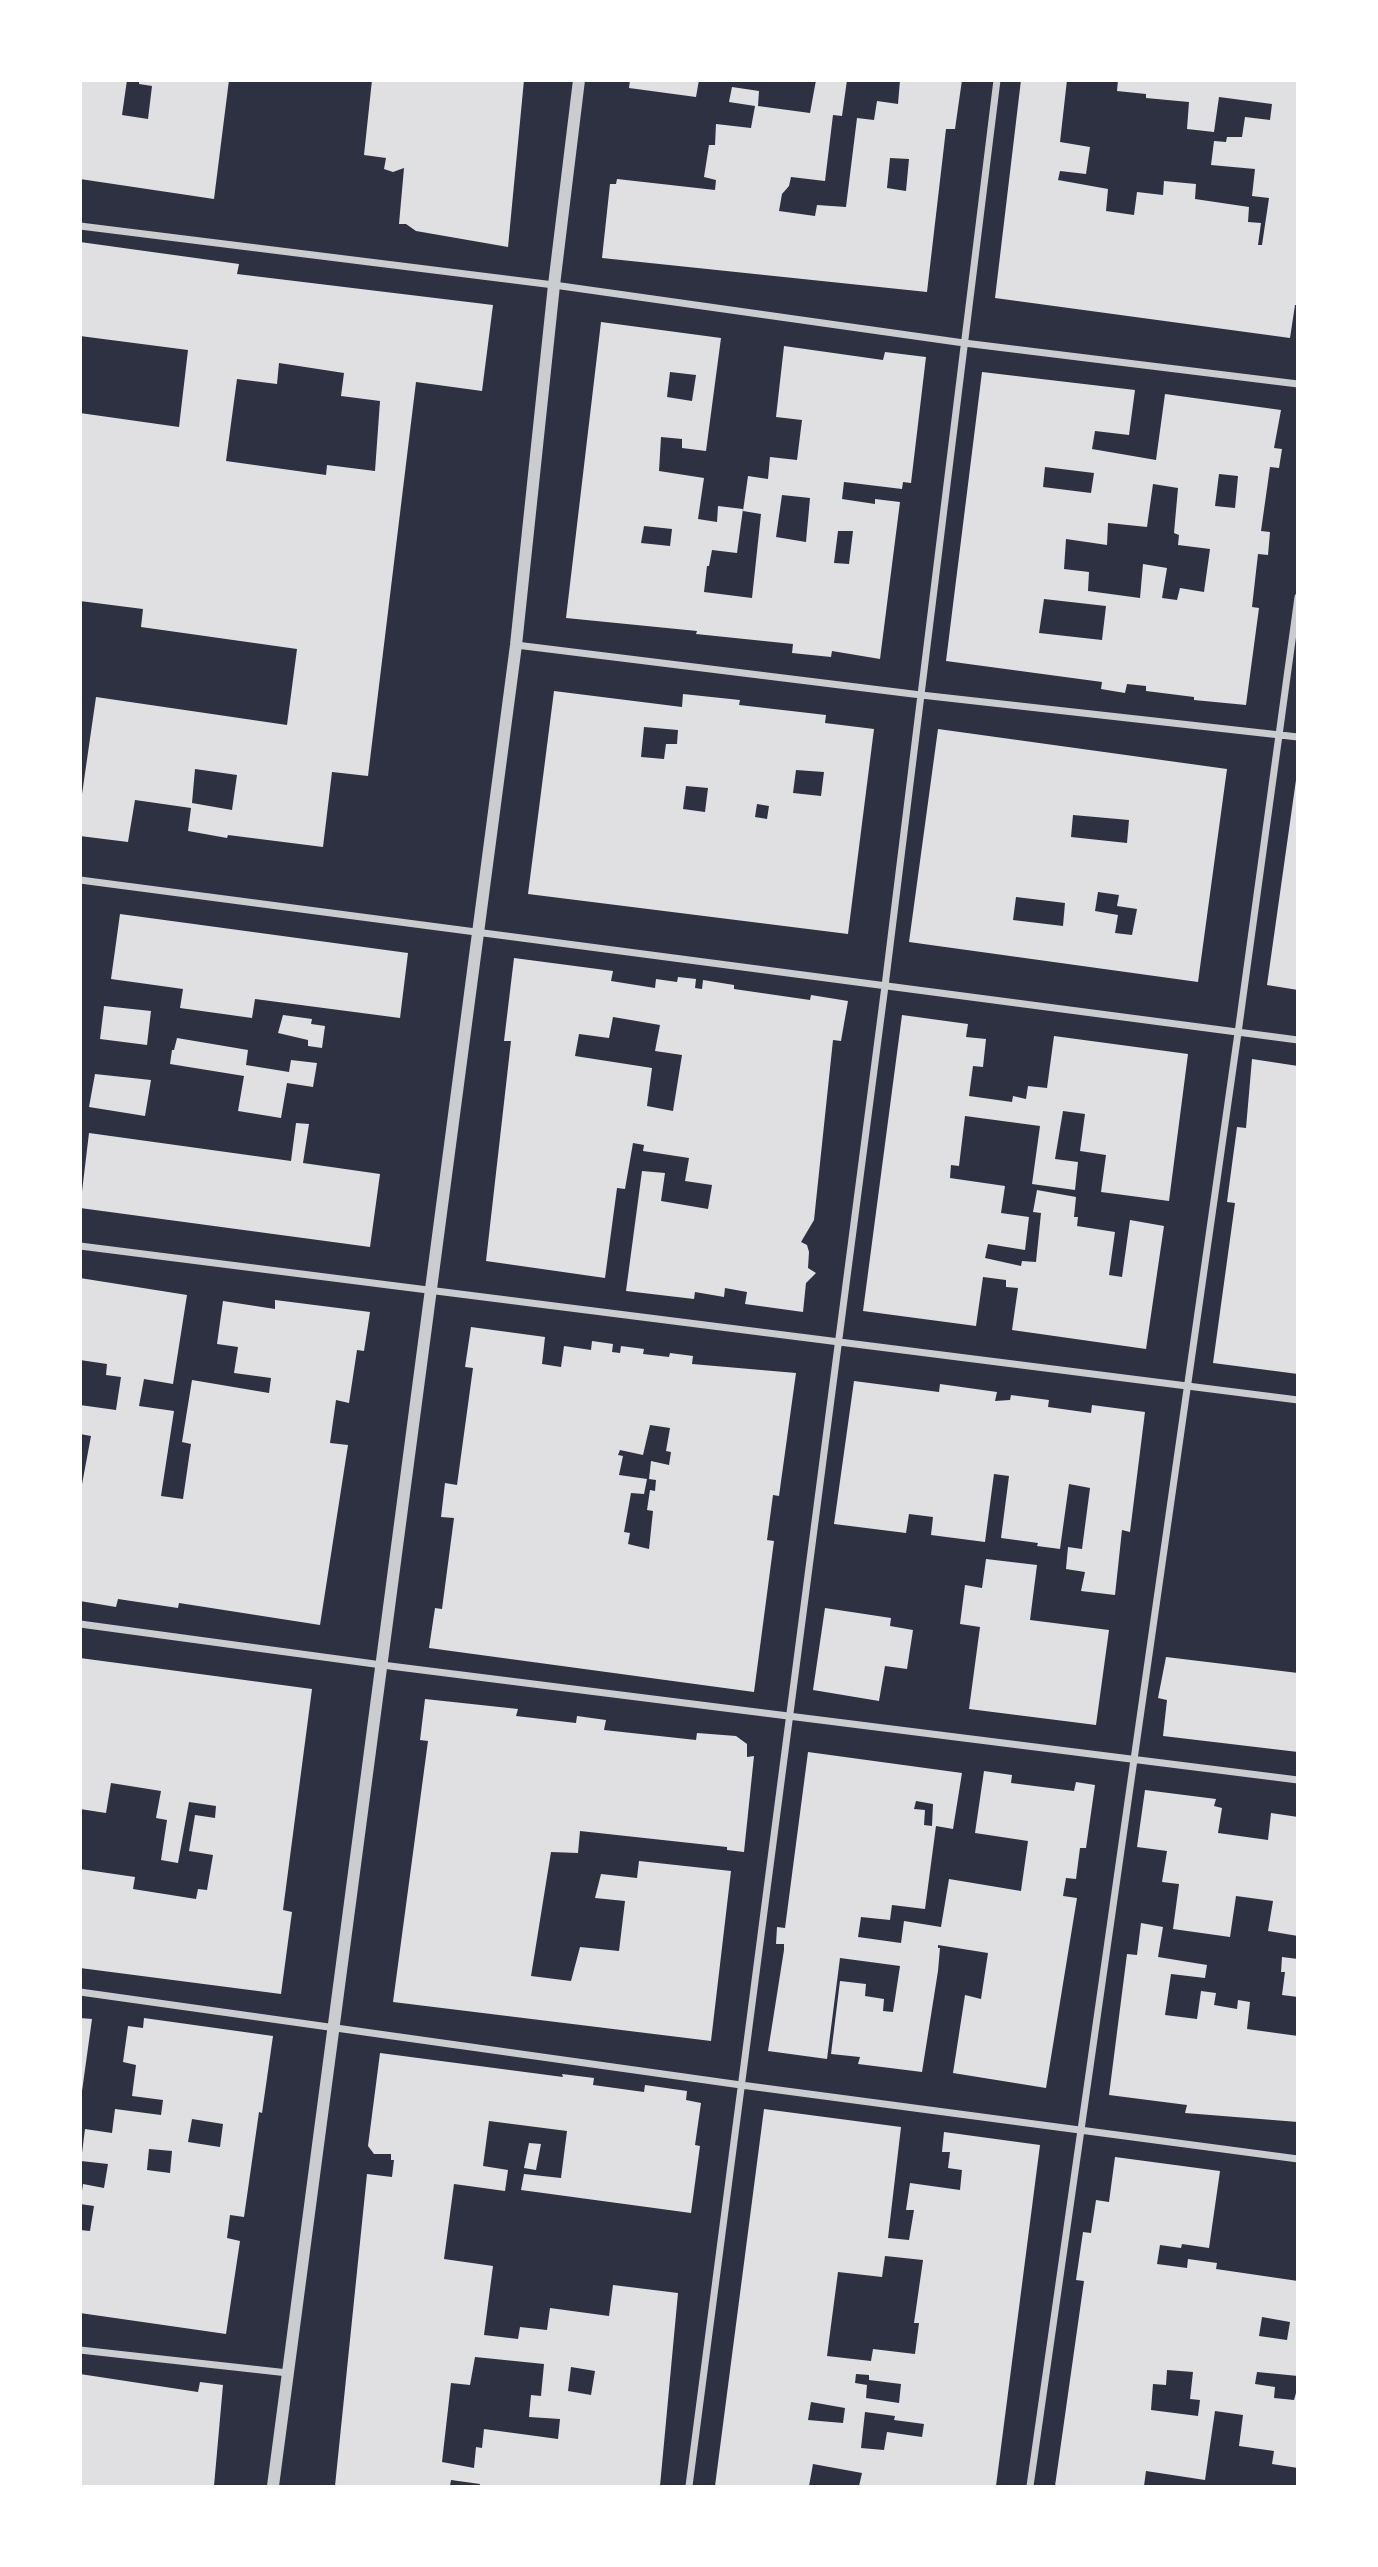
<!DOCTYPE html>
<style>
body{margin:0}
#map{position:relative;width:1378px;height:2567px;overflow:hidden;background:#2d3142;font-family:"Alegreya Sans",sans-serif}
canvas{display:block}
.frame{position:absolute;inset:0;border:82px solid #fff;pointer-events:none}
</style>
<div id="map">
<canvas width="1378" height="2567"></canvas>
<div class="frame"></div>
</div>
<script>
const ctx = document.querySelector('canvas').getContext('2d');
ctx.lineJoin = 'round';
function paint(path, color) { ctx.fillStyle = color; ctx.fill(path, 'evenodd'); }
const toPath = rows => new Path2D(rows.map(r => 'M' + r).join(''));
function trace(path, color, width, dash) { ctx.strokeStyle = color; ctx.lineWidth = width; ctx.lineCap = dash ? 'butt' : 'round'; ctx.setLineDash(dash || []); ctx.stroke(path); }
const building = toPath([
 [80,80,127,80,122,115,148,119,152,86,139,84,139,80,229,80,214,199,80,179],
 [372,80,524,80,508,247,416,231,406,224,399,224,404,168,393,172,384,169,386,158,364,155],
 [630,80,699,80,696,97,629,88],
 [816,80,847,80,842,116,833,115,825,181,791,177,789,186,782,194,779,211,815,216,817,205,846,207,857,118,874,120,877,101,898,104,900,80,962,80,955,129,946,129,927,292,602,258,610,184,616,184,617,179,715,190,716,180,704,177,709,145,715,145,716,124,751,128,755,106,729,102,732,87,759,91,758,106,810,113],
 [890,158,909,159,906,191,887,188],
 [1021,80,1067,80,1060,142,1090,147,1086,174,1060,171,1058,180,1108,189,1106,211,1134,215,1137,192,1163,195,1164,181,1196,184,1195,199,1249,207,1248,222,1261,223,1258,245,1262,245,1269,198,1252,196,1255,169,1211,165,1214,141,1226,142,1227,137,1242,137,1245,117,1270,120,1272,104,1219,97,1214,132,1187,129,1189,102,1146,98,1146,94,1117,91,1118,80,1298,80,1298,305,1295,305,1290,338,995,298],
 [80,242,239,264,237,274,493,305,482,391,416,382,368,776,332,772,323,847,228,835,227,838,188,831,191,808,135,800,128,842,80,836,80,808,96,697,287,725,297,649,141,627,143,609,80,601,80,413,179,427,188,350,80,336],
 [279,363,344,373,341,396,380,401,375,471,327,465,326,475,226,461,237,379,277,384],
 [195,769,237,775,232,810,192,803],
 [601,322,721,338,706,451,682,448,682,439,661,437,659,471,704,478,698,519,717,522,718,506,743,509,737,553,712,550,709,566,707,566,704,592,752,598,761,514,743,511,748,476,768,479,770,457,797,460,802,420,776,417,784,346,883,360,885,352,926,357,911,483,903,482,902,489,844,482,842,499,875,504,875,499,900,502,880,659,832,651,831,657,792,653,793,644,696,634,697,631,566,618],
 [670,372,696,375,692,401,667,397],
 [782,495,810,498,806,542,776,537],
 [644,526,672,529,670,546,641,543],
 [838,531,853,531,849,564,834,563],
 [982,372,1135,390,1129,435,1095,431,1092,449,1156,460,1165,394,1281,410,1274,448,1282,449,1279,468,1270,467,1261,531,1270,532,1268,555,1258,554,1252,607,1259,608,1246,705,1194,700,1194,697,1146,691,1146,686,1127,684,1125,693,1101,689,1102,682,946,661],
 [1045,467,1094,473,1091,493,1043,487],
 [1219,474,1238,476,1235,508,1215,506],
 [1153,484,1178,488,1174,533,1179,535,1178,545,1210,549,1204,592,1180,588,1177,600,1162,598,1167,568,1143,564,1140,598,1088,591,1089,572,1064,569,1066,539,1107,545,1108,523,1147,527],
 [1044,599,1106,606,1102,640,1039,633],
 [554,691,682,707,683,694,740,700,739,705,826,715,825,723,874,729,848,934,528,894],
 [644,727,678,730,677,744,666,744,664,759,641,757],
 [796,770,824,772,821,796,793,793],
 [686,786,708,788,705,812,683,809],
 [757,804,769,806,767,819,755,817],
 [938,729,1227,769,1198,982,909,942],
 [1073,815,1129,820,1127,843,1071,837],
 [1098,892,1119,895,1117,906,1137,909,1132,935,1115,933,1118,915,1095,911],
 [1016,897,1065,903,1063,926,1013,920],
 [1296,780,1298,780,1298,990,1267,985],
 [120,914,408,953,400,1018,255,999,252,1018,180,1008,183,989,111,979],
 [514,958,613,971,611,981,655,988,656,979,677,982,678,977,696,979,695,988,702,989,703,980,734,985,734,989,810,1000,811,995,848,1001,841,1041,833,1040,814,1220,801,1242,807,1245,809,1252,808,1268,816,1273,806,1283,803,1312,745,1304,747,1292,725,1288,724,1297,695,1292,694,1299,626,1291,642,1171,665,1173,661,1201,708,1209,712,1185,685,1181,689,1158,643,1151,644,1145,633,1143,625,1189,617,1188,605,1278,486,1261,511,1041,504,1041],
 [613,1017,660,1025,655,1051,682,1055,673,1111,647,1106,652,1068,575,1056,579,1034,609,1038],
 [104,1006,151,1011,147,1045,100,1039],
 [283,1015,312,1019,311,1024,325,1026,322,1048,308,1046,308,1040,278,1033],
 [902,1015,968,1024,966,1037,986,1039,983,1067,973,1066,969,1096,1012,1102,1013,1096,1026,1099,1028,1086,1047,1088,1054,1036,1188,1054,1169,1201,1101,1192,1106,1155,1080,1151,1085,1114,1063,1111,1055,1159,1078,1162,1075,1190,1032,1184,1040,1126,965,1116,959,1166,951,1165,950,1178,1005,1186,1001,1213,1029,1217,1025,1250,988,1244,985,1258,1021,1266,1022,1261,1036,1262,1041,1213,1033,1212,1037,1190,1076,1197,1074,1217,1078,1217,1077,1226,1115,1232,1109,1275,1122,1277,1130,1220,1164,1226,1146,1349,1012,1330,1018,1288,1006,1287,1006,1280,983,1277,976,1326,863,1311],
 [177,1038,248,1050,246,1065,289,1072,291,1060,317,1063,313,1087,287,1083,281,1118,238,1111,244,1076,170,1064,172,1050,174,1050],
 [1252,1059,1298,1066,1298,1374,1213,1363,1235,1203,1227,1202,1237,1127,1246,1128],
 [95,1074,151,1080,145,1116,89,1107],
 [296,1123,309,1124,303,1163,380,1174,370,1247,80,1208,89,1133,291,1161],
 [80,1278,187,1295,173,1384,144,1379,139,1406,174,1411,161,1496,183,1499,191,1444,182,1442,192,1380,269,1393,271,1378,234,1373,238,1347,217,1344,223,1301,275,1309,275,1300,370,1312,364,1351,357,1350,349,1403,336,1400,330,1443,348,1445,320,1625,179,1603,178,1608,118,1599,116,1607,80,1601,80,1495,91,1436,80,1434,80,1405,116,1410,121,1377,106,1375,107,1364,80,1360],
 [471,1327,545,1337,542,1364,561,1367,564,1346,591,1350,592,1341,613,1344,612,1352,620,1353,621,1346,644,1349,643,1354,669,1357,670,1353,693,1356,692,1364,796,1373,779,1496,773,1495,767,1540,774,1541,754,1692,429,1648,435,1608,442,1609,454,1518,441,1517,445,1483,457,1485,473,1368,465,1367],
 [650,1425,670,1428,666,1451,671,1452,669,1465,651,1461,649,1479,656,1480,655,1491,650,1490,647,1510,653,1511,649,1549,628,1544,630,1533,624,1532,631,1493,644,1494,647,1479,619,1475,623,1456,618,1455,620,1450,643,1455],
 [854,1381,939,1392,940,1384,997,1392,995,1401,1010,1400,1011,1395,1049,1400,1048,1407,1091,1413,1092,1405,1145,1412,1130,1532,1122,1530,1115,1595,1081,1591,1085,1572,1066,1569,1068,1547,1082,1549,1090,1488,1069,1484,1060,1549,1037,1546,1038,1543,1001,1538,1009,1476,994,1474,985,1542,931,1535,933,1517,909,1514,906,1533,834,1524],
 [986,1559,1037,1565,1030,1620,1109,1630,1096,1725,969,1709,980,1627,960,1624,965,1585,982,1588],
 [825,1608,891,1618,890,1626,913,1630,907,1669,885,1666,879,1701,813,1690],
 [1166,1657,1298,1673,1298,1752,1163,1736,1167,1700,1158,1698],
 [80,1658,312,1689,283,1910,292,1912,281,1994,80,1968,80,1869,135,1877,133,1889,196,1899,198,1889,207,1890,213,1855,189,1851,195,1815,215,1818,216,1806,189,1802,178,1863,161,1860,167,1820,156,1818,161,1791,111,1783,106,1813,80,1809],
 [425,1699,518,1709,516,1716,576,1723,577,1716,606,1720,604,1730,696,1740,697,1733,736,1736,747,1744,747,1757,754,1756,744,1852,727,1850,727,1847,580,1831,578,1853,551,1852,531,1976,571,1981,580,1947,619,1951,625,1901,595,1898,601,1874,637,1878,639,1861,731,1871,711,2041,393,2002,428,1741,420,1740],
 [808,1752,962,1773,953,1829,936,1826,925,1909,892,1905,890,1920,861,1917,858,1937,901,1943,904,1921,941,1927,949,1879,1021,1891,1028,1841,975,1833,984,1771,1012,1775,1011,1783,1074,1791,1076,1782,1095,1785,1086,1848,1080,1848,1076,1879,1066,1878,1063,1896,1077,1898,1046,2088,953,2073,965,1995,981,1999,988,1953,938,1945,938,1948,940,1948,938,1971,922,2072,858,2064,860,2057,831,2054,840,1981,866,1984,865,1996,884,1999,883,2011,893,2012,900,1966,840,1958,827,2059,768,2051,784,1950,784,1944,776,1944,777,1927,785,1928],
 [916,1801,933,1804,932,1826,924,1825,925,1810,914,1809],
 [1145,1790,1216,1799,1214,1806,1222,1808,1218,1833,1268,1840,1271,1813,1298,1817,1298,1936,1268,1931,1273,1901,1236,1896,1230,1937,1173,1929,1179,1884,1162,1882,1167,1851,1137,1847],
 [1141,1923,1163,1927,1158,1957,1207,1965,1205,1978,1171,1974,1165,2015,1197,2019,1201,1991,1216,1993,1214,2005,1237,2009,1238,2000,1250,2002,1247,2029,1298,2036,1298,2122,1185,2113,1187,2105,1109,2095,1127,1954,1137,1955],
 [1282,1957,1298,1959,1298,1997,1282,1995,1285,1972,1281,1972],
 [80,2018,92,2019,82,2091,80,2090],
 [144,2018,273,2036,262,2113,259,2112,244,2217,230,2215,227,2238,240,2241,226,2334,80,2313,80,2230,90,2231,94,2206,80,2204,83,2184,104,2188,108,2164,81,2161,85,2129,112,2133,115,2109,161,2115,163,2100,132,2096,136,2065,123,2062,128,2026,143,2028],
 [192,2119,223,2124,220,2147,188,2142],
 [149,2149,172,2151,170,2173,147,2170],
 [380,2053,563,2077,562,2074,594,2078,593,2085,644,2092,645,2085,687,2091,686,2100,701,2103,695,2145,700,2146,691,2213,521,2190,524,2174,561,2178,567,2131,489,2121,483,2166,508,2170,505,2191,454,2184,444,2259,493,2266,484,2335,518,2339,520,2327,547,2330,550,2308,609,2316,613,2285,678,2293,660,2486,479,2486,480,2484,451,2480,450,2486,335,2486,367,2174,392,2177,394,2160,391,2160,391,2154,374,2154,368,2146],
 [475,2357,544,2364,541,2396,531,2395,529,2417,560,2419,558,2439,484,2429,482,2448,476,2447,474,2468,442,2462,451,2383,470,2385],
 [571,2367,595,2371,591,2395,568,2391],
 [764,2109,901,2127,888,2238,909,2240,914,2210,906,2210,910,2183,960,2190,962,2170,948,2168,950,2152,942,2152,944,2132,1040,2145,996,2486,859,2486,862,2473,813,2464,809,2486,715,2486],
 [885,2256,923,2260,914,2323,919,2323,915,2354,873,2349,871,2361,827,2356,838,2272,882,2277],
 [856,2374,869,2375,869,2380,901,2384,899,2403,866,2398,867,2385,855,2383],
 [811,2402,845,2408,843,2423,808,2420],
 [865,2412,895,2416,894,2420,924,2424,922,2437,887,2432,884,2450,861,2448],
 [529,2143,541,2144,536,2170,524,2168],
 [1115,2157,1220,2171,1209,2248,1182,2244,1181,2248,1160,2245,1157,2264,1187,2268,1188,2259,1217,2263,1216,2269,1298,2281,1298,2376,1257,2372,1255,2384,1275,2387,1274,2398,1294,2400,1298,2386,1298,2468,1272,2464,1274,2451,1239,2446,1243,2415,1215,2411,1205,2480,1146,2471,1144,2486,1055,2486,1084,2281,1076,2280,1083,2232,1091,2233,1096,2200,1109,2202],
 [1262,2317,1290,2322,1287,2340,1259,2336],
 [1167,2370,1193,2372,1190,2399,1200,2400,1198,2416,1151,2410,1153,2384,1166,2385],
 [80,2374,198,2392,200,2382,223,2385,214,2486,80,2486]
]);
const minor = toPath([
 [80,226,554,285,964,343,1298,384],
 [516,645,921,695,1298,737],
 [80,880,1298,1040],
 [80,1246,1298,1400],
 [80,1624,382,1665,1298,1780],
 [80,1992,741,2085,1298,2159],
 [80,2350,288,2373],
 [689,2486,885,986,997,80],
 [1030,2486,1238,1033,1298,597]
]);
const tertiary = toPath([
 [273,2486,516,645,554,285,579,80]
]);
paint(building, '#e0e0e3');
trace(minor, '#caccd0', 7);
trace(tertiary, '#caccd0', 12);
</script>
